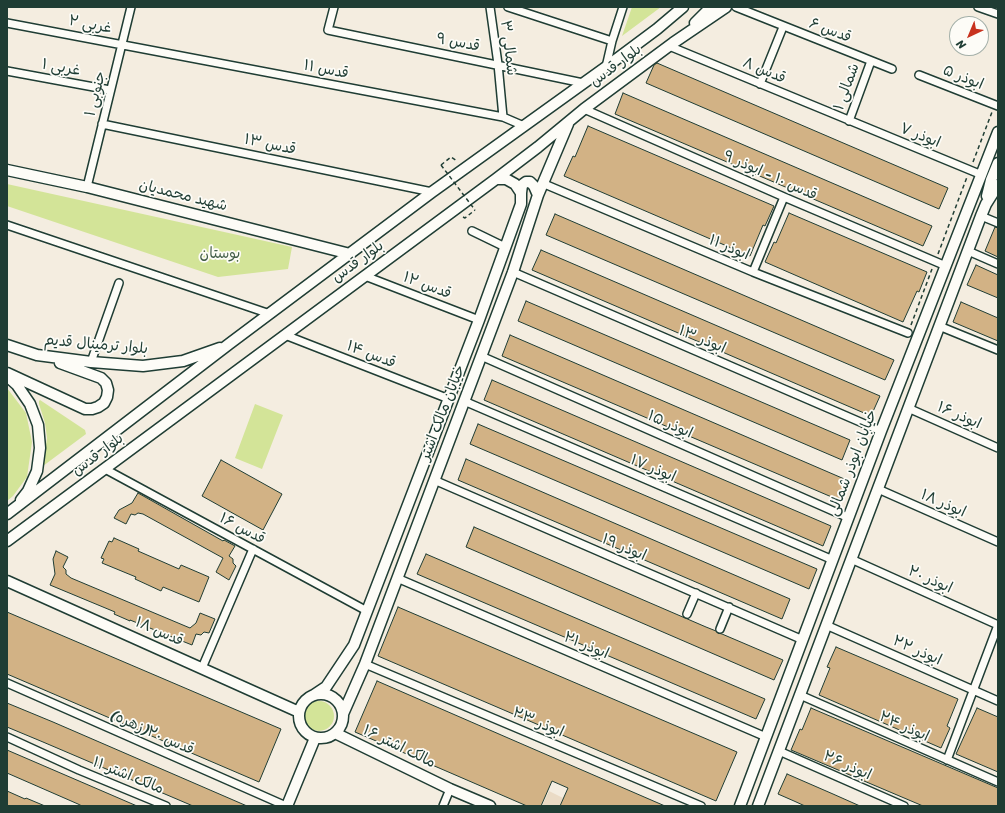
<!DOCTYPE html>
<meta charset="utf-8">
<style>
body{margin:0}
#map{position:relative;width:1005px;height:813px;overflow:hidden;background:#f4ede0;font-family:Sriracha,sans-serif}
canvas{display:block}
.frame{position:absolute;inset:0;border:8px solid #1f3d34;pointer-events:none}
.north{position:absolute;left:949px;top:16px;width:40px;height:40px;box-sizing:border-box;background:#fdfcf7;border:1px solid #a4b0a9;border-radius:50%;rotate:224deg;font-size:11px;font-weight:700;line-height:16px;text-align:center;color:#1f3d34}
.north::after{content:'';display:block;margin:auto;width:14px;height:18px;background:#c8321e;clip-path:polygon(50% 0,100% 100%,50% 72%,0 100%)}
</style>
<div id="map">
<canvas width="1005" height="813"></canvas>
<div class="frame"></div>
<div class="north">N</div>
</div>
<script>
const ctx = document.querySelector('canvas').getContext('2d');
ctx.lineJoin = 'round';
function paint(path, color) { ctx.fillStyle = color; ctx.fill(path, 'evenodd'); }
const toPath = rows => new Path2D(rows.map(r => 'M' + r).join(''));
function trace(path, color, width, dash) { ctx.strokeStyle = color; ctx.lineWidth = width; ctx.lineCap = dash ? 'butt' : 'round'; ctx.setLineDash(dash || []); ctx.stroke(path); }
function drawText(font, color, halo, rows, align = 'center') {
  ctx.font = font + ' Sriracha,"Playpen Sans Arabic",sans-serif'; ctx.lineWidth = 3.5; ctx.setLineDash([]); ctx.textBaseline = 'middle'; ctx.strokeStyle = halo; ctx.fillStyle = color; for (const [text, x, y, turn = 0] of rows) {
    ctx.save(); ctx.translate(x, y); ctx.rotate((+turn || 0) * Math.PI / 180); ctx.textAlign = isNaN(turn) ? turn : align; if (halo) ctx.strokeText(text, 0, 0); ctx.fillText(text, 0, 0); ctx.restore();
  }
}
const built = toPath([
 [549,791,563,798,560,806,542,806]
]);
const green = toPath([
 [632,7,661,7,622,36],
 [7,184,292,247,288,269,218,277,7,206],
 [7,388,26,413,32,442,27,477,13,496,7,501],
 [40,400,85,430,86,434,43,466,47,438,45,423,39,404,39,401],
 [255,404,283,415,262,469,235,458],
 '304 716a15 15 0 1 1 30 0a15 15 0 1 1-30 0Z'
]);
const building = toPath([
 [657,63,948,188,939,209,646,83,654,65,657,63],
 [623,93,932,226,923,246,615,114,623,93],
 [588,126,774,206,765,226,763,225,750,256,564,176,573,156,575,157,588,126],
 [789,213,927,272,919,292,917,291,903,322,765,262,774,242,776,243,789,213],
 [555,214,894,360,885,380,546,235,555,214],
 [995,227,998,228,998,257,985,251,995,227],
 [541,250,880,396,871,416,532,270,541,250],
 [976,265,998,275,998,298,967,285,976,265],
 [526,301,850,440,842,460,518,321,526,301],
 [961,302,998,318,998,341,953,322,961,302],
 [510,335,849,481,841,501,502,356,510,335],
 [492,380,831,526,823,546,484,400,492,380],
 [478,424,817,569,809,589,470,444,478,424],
 [466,459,790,599,782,619,458,480,466,459],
 [221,460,282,494,263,530,202,496,221,460],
 [138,493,223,541,224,540,235,546,229,556,233,559,233,563,236,566,229,580,216,572,223,558,143,514,138,513,135,515,131,514,126,524,114,518,119,510,132,503,138,493],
 [474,527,706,627,716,631,718,633,722,634,783,660,774,680,466,547,474,527],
 [114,538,139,549,138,551,179,569,181,565,209,577,199,602,163,587,161,591,135,579,136,577,102,563,104,559,101,558,109,541,112,542,114,538],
 [56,551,68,557,63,567,66,570,66,574,71,578,190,628,196,623,200,613,215,619,209,633,204,632,201,635,196,634,192,645,130,620,130,621,114,614,115,612,50,585,55,574,53,559,56,551],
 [426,554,765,699,756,719,417,574,426,554],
 [398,607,737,752,716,801,378,656,398,607],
 [7,612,281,729,259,782,7,674,7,612],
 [836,647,958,699,947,726,950,728,941,748,819,695,830,668,827,667,836,647],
 [377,681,515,741,665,806,560,806,568,788,552,781,541,806,527,806,416,758,355,732,377,681],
 [7,703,53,722,247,806,193,806,43,742,7,727,7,703],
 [811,708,998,788,998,806,923,806,791,750,800,729,802,730,811,708],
 [977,708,998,717,998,772,956,754,977,708],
 [7,750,86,784,137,806,82,806,78,804,7,773,7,750],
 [787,774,833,794,860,806,805,806,794,801,778,794,787,774],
 [7,791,25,799,26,798,45,806,7,806,7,791]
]);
const path = toPath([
 [973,162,992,112],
 [441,165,451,157,457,161],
 [463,217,465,218,475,210],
 [938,254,967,177],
 [911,325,932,269]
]);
const street = toPath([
 [334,7,328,30,583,83],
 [490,7,498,64,503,117],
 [508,7,612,41],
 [736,7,892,69],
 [978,7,998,14],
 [7,23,503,117,524,126],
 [669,46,982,175],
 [606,67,612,41,623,7],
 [7,71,110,90],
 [919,75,998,106],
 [760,84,783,27],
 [584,109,784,197,946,266],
 [849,121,871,61],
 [102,124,432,192],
 [542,183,753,272,908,333],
 [87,187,131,7],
 [981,216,998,223],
 [7,225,270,314],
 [472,231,505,247],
 [968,251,998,264],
 [513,272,881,431],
 [753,272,784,197],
 [365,276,479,320],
 [939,326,998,350],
 [285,335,449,399],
 [481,356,849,518],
 [91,362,119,283],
 [464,401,833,560],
 [908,408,998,448],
 [105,469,367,611],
 [434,480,803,640],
 [878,489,998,542],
 [851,559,998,625,947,760],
 [397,578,766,737],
 [687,614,696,593],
 [826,625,998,701],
 [720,629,729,607],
 [365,664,701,806],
 [202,668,253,549],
 [7,683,286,806],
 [800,695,998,782],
 [7,737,79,770,166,806],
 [779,751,904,806],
 [443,806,450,789]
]);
const secondary = toPath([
 [695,23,711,7],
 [7,170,87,187,350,254],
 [521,193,522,185,526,182,530,182,534,186,538,195],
 [987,196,991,180,998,163],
 [7,345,37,355,91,362,143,366,183,361,220,348],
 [7,373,85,409,92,409,98,407,104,403,107,397,108,390,106,383,101,378,60,363],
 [7,376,17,385,30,404,38,425,40,448,37,471,28,491,21,500],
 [7,514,229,344,432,192,606,67,657,29,683,7],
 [7,541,496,179,538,147,584,109,673,43,726,7],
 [7,581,299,712],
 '299 716a22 22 0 1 1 44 0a22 22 0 1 1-44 0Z',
 [314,695,326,687,354,645,479,320,521,204,521,193,515,184,506,179,496,179],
 [343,714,365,664,513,272,538,195,568,124],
 [335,733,450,789,490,806],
 [287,806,315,738],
 [740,806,881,431,998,132],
 [758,806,981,216,986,204,998,185]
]);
const pathBridge = toPath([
 [441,165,475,210]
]);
const streetNames = [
 ["غربی ۲",90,25,11],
 ["قدس ۶",830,31,21],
 ["قدس ۹",458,43,11],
 ["شمالی ۳",508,48,83],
 ["بلوار قدس",616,66,-37],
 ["غربی ۱",61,68,10],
 ["قدس ۱۱",326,70,11],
 ["قدس ۸",764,71,23],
 ["ابوذر ۵",963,78,22],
 ["شمالی ۱",847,87,-70],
 ["۱ جنوبی",96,94,-76],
 ["ابوذر ۷",920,136,22],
 ["قدس ۱۳",270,145,12],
 ["قدس ۱۰ - ابوذر ۹",770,176,24],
 ["شهید محمدیان",183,196,14],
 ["ابوذر ۱۱",729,248,23],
 ["بلوار قدس",358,262,-36],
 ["قدس ۱۲",427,286,21],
 ["ابوذر ۱۳",702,340,23],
 ["بلوار ترمینال قدیم",96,345,5],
 ["قدس ۱۴",371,355,21],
 ["خیابان مالک اشتر",443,413,-69],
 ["ابوذر ۱۶",959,416,24],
 ["ابوذر ۱۵",670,425,24],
 ["بلوار قدس",98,455,-37],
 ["خیابان ابوذر شمالی",853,463,-69],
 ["ابوذر ۱۷",653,469,23],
 ["ابوذر ۱۸",943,504,24],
 ["قدس ۱۶",242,529,28],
 ["ابوذر ۱۹",624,548,23],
 ["ابوذر ۲۰",930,580,24],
 ["قدس ۱۸",159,632,24],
 ["ابوذر ۲۱",586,646,23],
 ["ابوذر ۲۲",917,651,24],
 ["ابوذر ۲۳",538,723,23],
 ["ابوذر ۲۴",904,727,24],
 ["قدس ۲۰(زهره)",152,733,24],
 ["مالک اشتر ۱۶",399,747,26],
 ["ابوذر ۲۶",847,766,24],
 ["مالک اشتر ۱۱",128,776,22]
];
const parkNames = [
 ["بوستان",220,254]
];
paint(built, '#eadbc5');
paint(green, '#d3e498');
paint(building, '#d2b285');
trace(building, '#1f3d34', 1);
trace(street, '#1f3d34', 10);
trace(secondary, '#1f3d34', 13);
trace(path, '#1f3d34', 1.5, [4, 3]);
trace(street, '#fdfcf7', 7);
trace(secondary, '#fdfcf7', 10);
trace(pathBridge, '#1f3d34', 1.5, [4, 3]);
drawText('15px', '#1f3d34', '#fdfcf7', streetNames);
drawText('15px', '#435e48', '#fdfcf7', parkNames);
</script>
